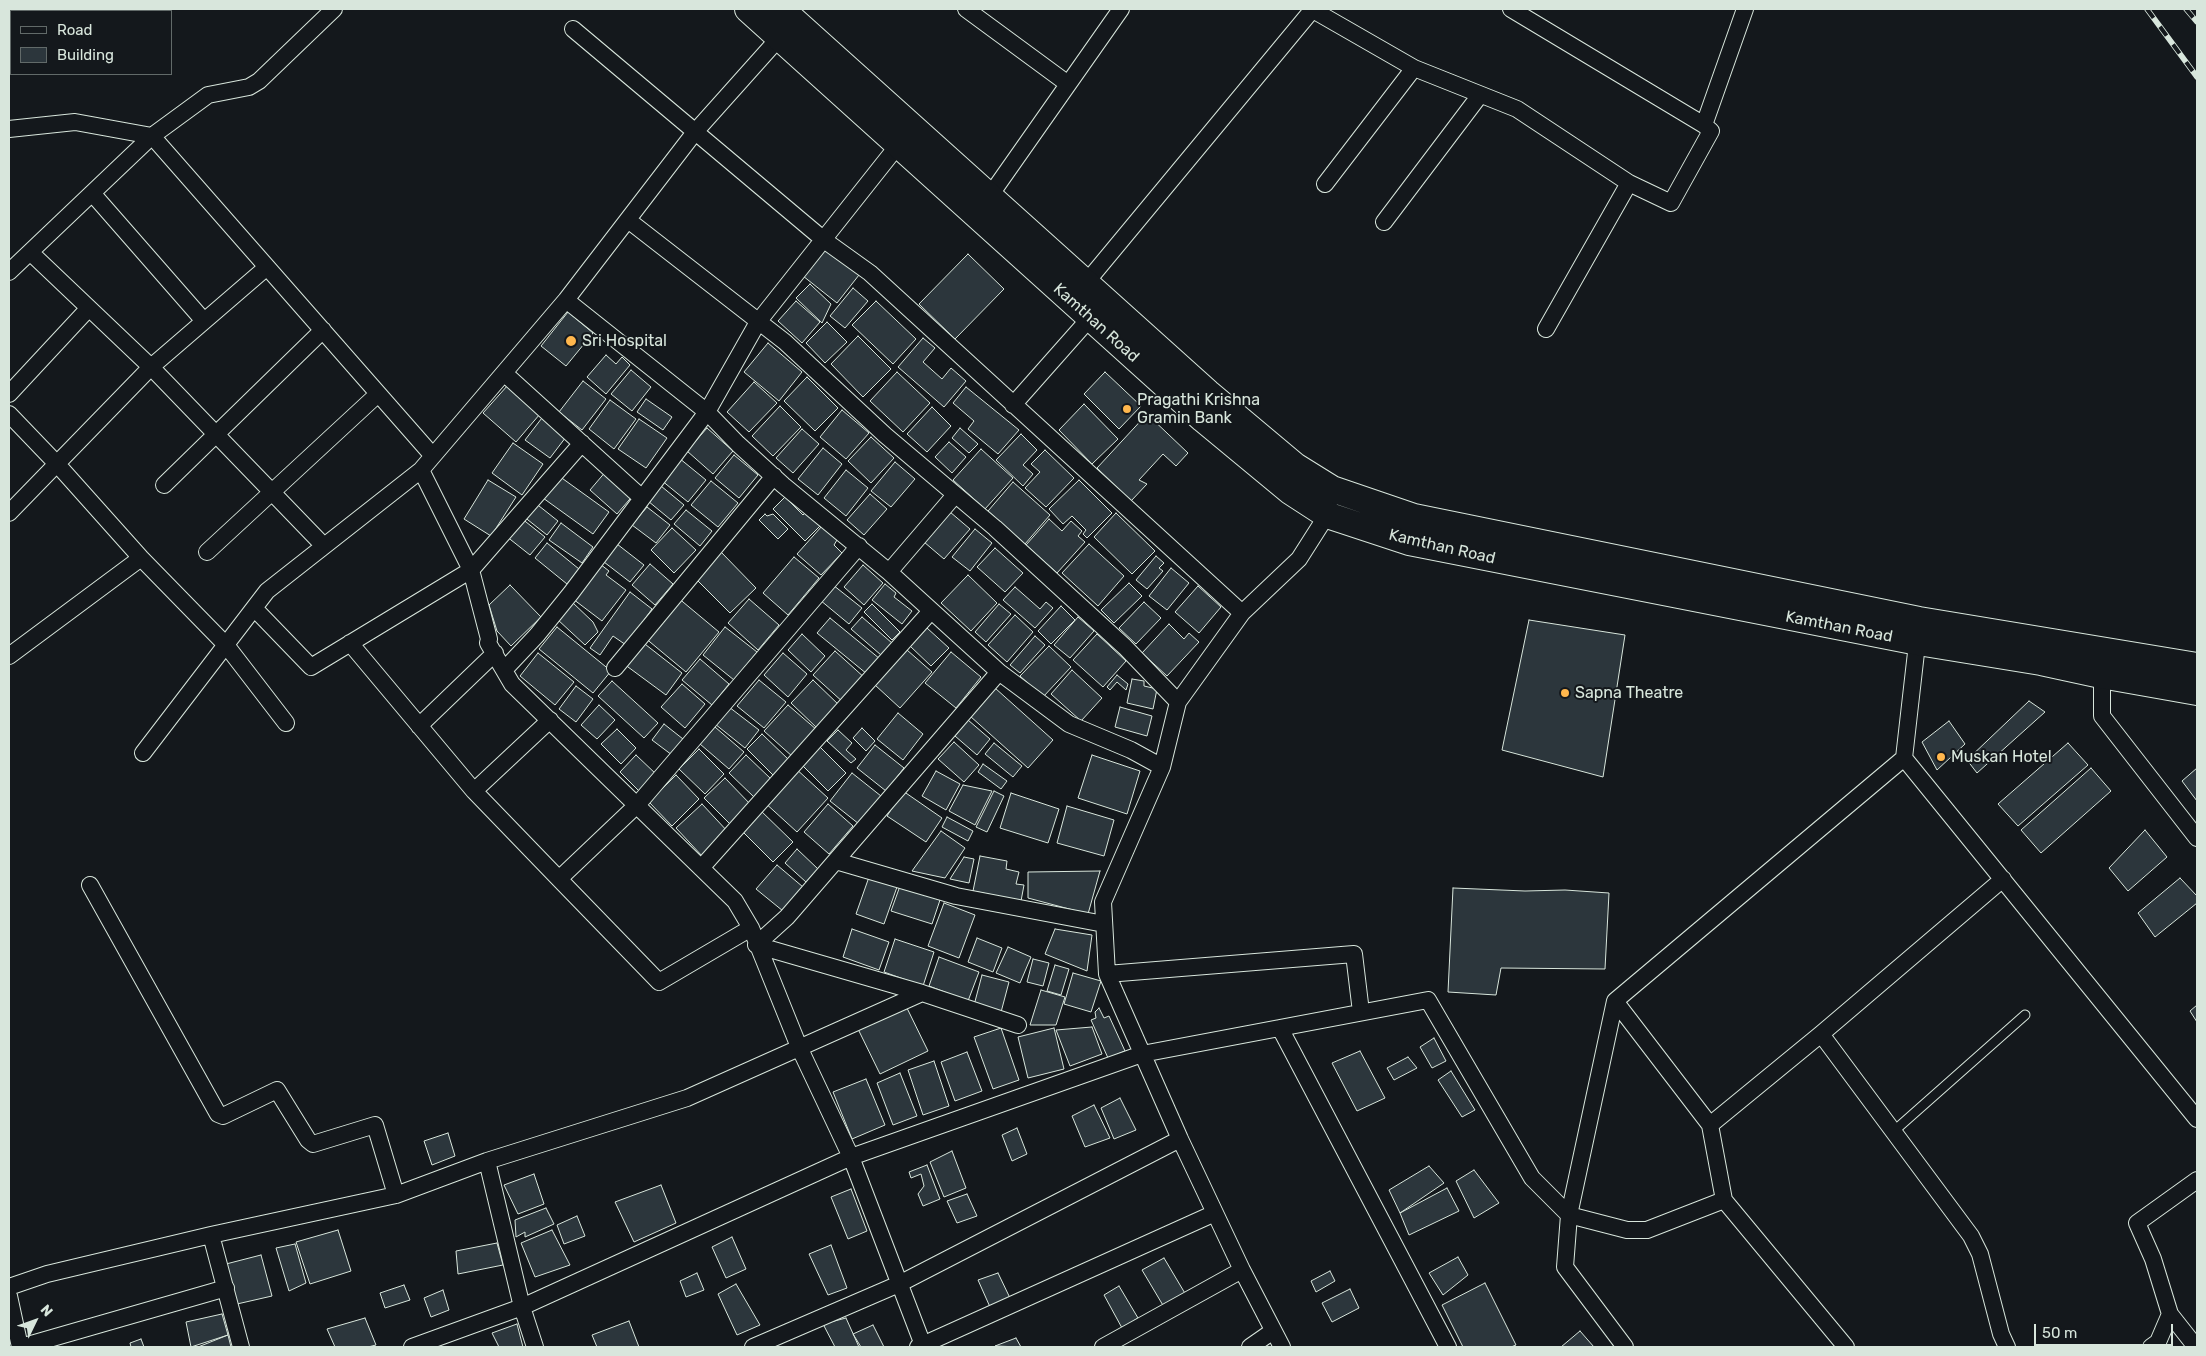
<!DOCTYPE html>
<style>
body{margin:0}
#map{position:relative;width:2206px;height:1356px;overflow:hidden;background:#14181c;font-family:Rubik,sans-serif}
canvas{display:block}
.frame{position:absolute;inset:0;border:10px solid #d8e6dc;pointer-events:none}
.legend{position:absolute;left:10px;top:10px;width:162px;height:65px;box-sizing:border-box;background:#14181c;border:1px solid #626a69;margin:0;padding:6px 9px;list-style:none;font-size:15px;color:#d8e6dc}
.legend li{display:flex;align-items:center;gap:10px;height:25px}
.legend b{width:25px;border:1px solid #626a69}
.north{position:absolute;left:10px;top:1296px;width:50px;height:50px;-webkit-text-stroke:4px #14181c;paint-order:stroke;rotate:48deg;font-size:14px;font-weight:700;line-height:20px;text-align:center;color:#d8e6dc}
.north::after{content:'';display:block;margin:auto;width:18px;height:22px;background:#d8e6dc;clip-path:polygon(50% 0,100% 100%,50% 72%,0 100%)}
.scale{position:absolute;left:2034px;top:1324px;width:139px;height:22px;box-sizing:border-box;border:2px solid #d8e6dc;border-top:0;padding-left:6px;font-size:15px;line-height:18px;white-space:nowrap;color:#d8e6dc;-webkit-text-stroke:4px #14181c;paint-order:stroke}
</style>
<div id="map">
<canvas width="2206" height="1356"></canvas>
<div class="frame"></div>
<ul class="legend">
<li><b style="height:6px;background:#14181c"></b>Road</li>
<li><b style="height:14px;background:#2c363c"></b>Building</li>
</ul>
<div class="north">N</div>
<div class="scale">50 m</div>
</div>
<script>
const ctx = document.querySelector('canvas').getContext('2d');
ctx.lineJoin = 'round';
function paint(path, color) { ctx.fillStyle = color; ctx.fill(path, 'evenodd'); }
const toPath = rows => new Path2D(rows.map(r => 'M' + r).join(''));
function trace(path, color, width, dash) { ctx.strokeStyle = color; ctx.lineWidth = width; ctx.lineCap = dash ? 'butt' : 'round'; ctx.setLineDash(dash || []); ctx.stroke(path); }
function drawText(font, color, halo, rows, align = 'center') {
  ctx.font = font + ' Rubik,sans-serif'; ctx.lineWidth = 4; ctx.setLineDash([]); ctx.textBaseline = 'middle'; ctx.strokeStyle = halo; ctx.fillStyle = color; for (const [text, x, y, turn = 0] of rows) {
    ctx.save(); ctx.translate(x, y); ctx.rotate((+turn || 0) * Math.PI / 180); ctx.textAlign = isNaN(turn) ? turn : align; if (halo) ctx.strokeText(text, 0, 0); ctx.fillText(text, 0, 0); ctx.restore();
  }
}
const building = toPath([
 [826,248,859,275,837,303,803,276,826,248],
 [968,254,1004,289,955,339,919,304,968,254],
 [810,284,831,304,822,323,796,298,810,284],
 [853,288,868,301,845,328,830,316,853,288],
 [796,301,820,322,802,343,778,321,796,301],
 [876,301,916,339,893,364,852,325,876,301],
 [568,312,593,333,566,366,541,346,568,312],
 [827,322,847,342,825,363,806,343,827,322],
 [858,336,891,369,863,397,831,364,858,336],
 [923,338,935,348,923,362,942,379,951,368,966,381,944,407,898,367,923,338],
 [768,343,802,372,779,401,744,372,768,343],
 [606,355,616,364,622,357,630,365,606,394,587,377,606,355],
 [631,370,651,387,632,411,611,394,631,370],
 [897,372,930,403,903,432,870,401,897,372],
 [1105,372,1141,406,1119,429,1084,394,1105,372],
 [807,377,838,408,815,431,784,401,807,377],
 [583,381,606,399,582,430,559,412,583,381],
 [754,382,777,403,749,432,727,412,754,382],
 [508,385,540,414,516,442,483,413,508,385],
 [966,387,1019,430,998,454,968,429,974,421,953,403,966,387],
 [646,399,672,417,663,430,637,412,646,399],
 [610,400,636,419,614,449,589,429,610,400],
 [1084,404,1118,439,1092,464,1059,430,1084,404],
 [780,406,801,427,773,456,752,436,780,406],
 [932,407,951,426,927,452,907,434,932,407],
 [842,410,869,433,846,459,820,437,842,410],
 [545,414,569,433,550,458,525,440,545,414],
 [1147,414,1188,453,1176,466,1163,454,1139,480,1147,484,1131,501,1097,468,1147,414],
 [639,419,667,438,646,468,618,449,639,419],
 [707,428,733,451,713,474,687,451,707,428],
 [960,428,978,444,969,453,952,438,960,428],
 [802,429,819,444,793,473,776,458,802,429],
 [1021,434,1037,450,1023,465,1033,474,1023,486,996,460,1021,434],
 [871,437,894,458,871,483,848,461,871,437],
 [949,442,966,457,952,473,935,457,949,442],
 [513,443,543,464,522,495,492,473,513,443],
 [823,448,842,464,818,495,798,479,823,448],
 [981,449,1013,478,985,509,953,480,981,449],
 [1045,450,1074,478,1046,507,1025,488,1040,472,1031,464,1045,450],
 [734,455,758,475,739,498,715,478,734,455],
 [679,458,706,480,688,502,661,480,679,458],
 [895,462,915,479,891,507,871,491,895,462],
 [607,470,635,493,617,514,590,490,607,470],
 [846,470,868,488,846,516,824,498,846,470],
 [559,476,609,512,593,534,543,498,559,476],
 [488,480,516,497,491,536,464,519,488,480],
 [1079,480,1112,513,1087,538,1083,534,1086,530,1072,516,1063,524,1049,509,1079,480],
 [711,481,738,503,718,527,691,505,711,481],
 [1013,482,1050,515,1025,544,988,511,1013,482],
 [661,486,684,505,671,520,648,501,661,486],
 [870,494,887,509,864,535,847,520,870,494],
 [785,497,803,515,807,511,822,524,805,541,773,509,785,497],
 [534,502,558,521,547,535,523,516,534,502],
 [647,507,670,525,656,543,632,525,647,507],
 [686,510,712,531,700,546,674,524,686,510],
 [950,512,970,529,944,559,924,542,950,512],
 [1116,513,1155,551,1132,574,1094,537,1116,513],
 [765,514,767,516,773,514,788,529,778,539,759,520,765,514],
 [521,518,545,537,530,555,506,536,521,518],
 [1049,519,1062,531,1071,521,1082,531,1078,536,1085,542,1057,573,1026,545,1049,519],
 [561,523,593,547,582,563,549,540,561,523],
 [822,526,837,540,834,545,842,553,821,575,797,554,822,526],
 [672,528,696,550,674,573,651,550,672,528],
 [975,529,992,543,970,571,952,557,975,529],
 [547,543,579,569,567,584,535,558,547,543],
 [617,544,644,565,630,582,604,562,617,544],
 [1089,544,1124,576,1098,606,1062,573,1089,544],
 [995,548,1023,573,1005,592,977,567,995,548],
 [720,551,756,588,730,613,694,577,720,551],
 [1156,556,1164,563,1159,568,1163,571,1147,589,1136,580,1156,556],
 [794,557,819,578,788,615,763,593,794,557],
 [600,564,609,571,606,575,626,590,602,621,573,599,600,564],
 [650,564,673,584,655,605,632,585,650,564],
 [863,565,883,583,864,605,844,587,863,565],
 [1171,568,1189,583,1167,610,1149,596,1171,568],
 [968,575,997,603,971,631,941,603,968,575],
 [1129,583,1142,596,1114,623,1101,610,1129,583],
 [885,584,896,593,894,597,912,611,902,624,872,600,885,584],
 [510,585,541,617,511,646,497,631,489,605,510,585],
 [833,585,862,608,849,624,820,600,833,585],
 [1198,586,1221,607,1199,633,1175,612,1198,586],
 [1015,587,1040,609,1046,602,1053,608,1035,628,1003,600,1015,587],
 [630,592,652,609,626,645,613,636,600,655,590,648,630,592],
 [677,597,719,632,686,672,644,637,677,597],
 [749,599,779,625,758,650,728,623,749,599],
 [572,602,593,622,598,632,585,645,557,619,572,602],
 [1144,602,1161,618,1136,644,1119,628,1144,602],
 [872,604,900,632,892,640,864,612,872,604],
 [999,604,1011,614,986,642,975,632,999,604],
 [1061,606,1075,620,1051,644,1038,631,1061,606],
 [1015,615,1033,632,1007,662,988,645,1015,615],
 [862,617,892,643,881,655,851,629,862,617],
 [1078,617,1094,631,1070,658,1054,645,1078,617],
 [830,618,880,659,867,674,817,633,830,618],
 [1529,620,1625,635,1603,777,1502,750,1529,620],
 [1169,624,1184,639,1189,633,1199,642,1167,676,1142,653,1169,624],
 [557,627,611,671,593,693,539,649,557,627],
 [725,627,757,652,734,680,703,655,725,627],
 [927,628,949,648,931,666,910,646,927,628],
 [802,634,825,656,811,672,788,650,802,634],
 [1097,634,1126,661,1103,687,1073,660,1097,634],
 [1035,636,1045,645,1020,673,1010,665,1035,636],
 [641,641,682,673,666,695,624,664,641,641],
 [1049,646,1071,667,1043,697,1020,676,1049,646],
 [907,650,932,672,900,708,875,685,907,650],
 [835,651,866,679,844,703,813,675,835,651],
 [951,652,981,677,956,708,925,683,951,652],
 [538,653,574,682,555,705,520,676,538,653],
 [783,653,807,674,788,697,764,675,783,653],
 [700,659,729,684,712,705,682,680,700,659],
 [1072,670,1102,698,1081,721,1051,694,1072,670],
 [1117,675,1128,684,1126,690,1117,682,1110,690,1107,687,1117,675],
 [1132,679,1144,681,1144,686,1157,689,1153,709,1127,703,1132,679],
 [759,680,786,702,764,728,737,706,759,680],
 [813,680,840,706,818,729,791,703,813,680],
 [612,681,658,723,644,738,598,696,612,681],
 [682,684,705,704,685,728,661,707,682,684],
 [576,686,593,699,576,722,559,709,576,686],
 [995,688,1053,740,1028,768,970,716,995,688],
 [2029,701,2045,712,1977,773,1967,760,2029,701],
 [599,705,615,720,597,739,581,725,599,705],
 [788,705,817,730,793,757,764,731,788,705],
 [729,707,759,730,745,748,715,724,729,707],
 [1120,707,1152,716,1147,736,1115,727,1120,707],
 [898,713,923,734,903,760,877,739,898,713],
 [968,720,990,739,977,755,955,736,968,720],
 [1949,721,1965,744,1937,770,1922,742,1949,721],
 [664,724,683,739,672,755,652,740,664,724],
 [715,727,744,752,729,769,700,744,715,727],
 [862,728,875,741,866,751,853,738,862,728],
 [617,729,636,748,621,764,601,744,617,729],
 [838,730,852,743,846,750,856,759,851,763,827,741,838,730],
 [762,734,789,760,774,776,747,749,762,734],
 [954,742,979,765,964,782,938,759,954,742],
 [994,743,1022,766,1013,777,985,754,994,743],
 [2068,743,2088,765,2018,826,1998,804,2068,743],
 [817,744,846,773,828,791,799,762,817,744],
 [875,745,904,768,886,791,857,768,875,745],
 [699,749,724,774,705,794,679,769,699,749],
 [636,755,657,775,640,792,620,772,636,755],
 [746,755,771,779,754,797,729,773,746,755],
 [1092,755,1140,771,1127,814,1078,798,1092,755],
 [983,764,1007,781,1001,789,978,772,983,764],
 [794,767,828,798,797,832,763,801,794,767],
 [2091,768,2111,791,2041,853,2021,830,2091,768],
 [2197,768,2197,801,2182,781,2197,768],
 [936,771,960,784,946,810,922,796,936,771],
 [852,773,881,796,859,824,830,801,852,773],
 [676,775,699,799,672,826,649,802,676,775],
 [725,778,752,806,732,826,704,798,725,778],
 [963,785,992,791,975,825,949,811,963,785],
 [903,791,942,818,926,842,887,816,903,791],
 [994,791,1004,796,987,832,976,827,994,791],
 [1011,793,1059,809,1048,843,1000,828,1011,793],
 [702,804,729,833,703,857,676,828,702,804],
 [828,804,853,826,829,854,804,832,828,804],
 [1067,806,1114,820,1104,856,1057,843,1067,806],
 [759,809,793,842,773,862,740,829,759,809],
 [947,817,973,831,968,841,942,827,947,817],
 [2145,830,2167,857,2128,891,2109,868,2145,830],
 [941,831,965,848,945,878,912,871,941,831],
 [797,849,818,869,806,882,785,863,797,849],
 [980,856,1007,861,1006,869,1019,872,1016,884,1024,885,1021,901,973,891,980,856],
 [964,857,974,859,969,883,950,879,964,857],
 [777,865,803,887,783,911,756,889,777,865],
 [1100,871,1088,914,1028,898,1028,872,1100,871],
 [869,877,897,887,884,924,856,914,869,877],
 [2180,878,2197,896,2197,903,2155,937,2138,913,2180,878],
 [900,886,940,900,932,924,891,911,900,886],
 [1453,888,1525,891,1565,890,1609,893,1605,969,1501,968,1496,995,1448,992,1453,888],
 [944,903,975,915,959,958,928,946,944,903],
 [852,929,889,942,879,970,843,957,852,929],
 [1055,929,1092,935,1087,971,1045,954,1055,929],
 [977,938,1002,948,993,972,968,962,977,938],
 [895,939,934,952,923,986,884,972,895,939],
 [1008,947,1031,957,1020,983,996,973,1008,947],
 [939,957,979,972,968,1001,929,986,939,957],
 [1033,959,1049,963,1043,986,1027,982,1033,959],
 [1055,965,1069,969,1061,995,1047,991,1055,965],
 [1073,973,1101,981,1091,1012,1064,1004,1073,973],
 [982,975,1009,982,1000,1016,973,1009,982,975],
 [1041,990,1065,997,1056,1025,1030,1025,1041,990],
 [2197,1005,2197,1022,2190,1011,2197,1005],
 [906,1006,928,1051,880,1074,858,1029,906,1006],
 [1099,1008,1104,1018,1109,1016,1125,1051,1108,1058,1091,1020,1096,1018,1095,1012,1099,1008],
 [1092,1027,1102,1054,1070,1066,1056,1030,1092,1027],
 [1001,1028,1019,1080,993,1089,974,1037,1001,1028],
 [1054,1028,1064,1069,1028,1078,1018,1037,1054,1028],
 [1434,1038,1446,1061,1432,1068,1420,1047,1434,1038],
 [1360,1051,1385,1098,1357,1111,1332,1063,1360,1051],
 [967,1052,982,1091,955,1101,941,1062,967,1052],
 [1408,1057,1417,1068,1394,1080,1387,1068,1408,1057],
 [934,1061,949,1106,923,1115,908,1070,934,1061],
 [1451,1071,1475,1110,1462,1117,1438,1080,1451,1071],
 [900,1073,917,1116,893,1125,877,1083,900,1073],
 [866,1079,885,1125,852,1139,833,1092,866,1079],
 [1120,1098,1136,1130,1114,1139,1101,1108,1120,1098],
 [1094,1105,1110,1138,1085,1147,1072,1116,1094,1105],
 [1017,1128,1027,1154,1012,1161,1002,1135,1017,1128],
 [448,1133,455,1156,432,1165,424,1141,448,1133],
 [952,1151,966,1188,944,1197,930,1162,952,1151],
 [927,1165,940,1199,923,1206,918,1194,924,1186,921,1174,911,1178,909,1172,927,1165],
 [1429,1166,1444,1183,1400,1213,1389,1190,1429,1166],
 [1474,1170,1499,1203,1474,1218,1456,1181,1474,1170],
 [534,1174,544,1204,518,1214,504,1185,534,1174],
 [661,1185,676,1223,634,1242,615,1202,661,1185],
 [1447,1188,1459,1211,1409,1235,1400,1213,1447,1188],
 [851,1189,867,1231,848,1239,831,1197,851,1189],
 [967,1194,977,1216,957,1223,947,1201,967,1194],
 [546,1208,554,1224,525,1237,525,1232,516,1237,515,1220,546,1208],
 [577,1216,585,1236,564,1244,557,1225,577,1216],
 [338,1230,351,1271,310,1284,296,1242,338,1230],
 [552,1230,570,1265,535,1277,521,1243,552,1230],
 [732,1237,746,1269,726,1278,712,1247,732,1237],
 [497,1243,503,1265,458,1274,456,1251,497,1243],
 [295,1244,306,1283,289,1291,276,1248,295,1244],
 [831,1245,847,1288,828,1295,809,1254,831,1245],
 [261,1255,272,1296,237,1304,226,1264,261,1255],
 [1458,1257,1468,1275,1443,1295,1429,1273,1458,1257],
 [1164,1258,1186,1295,1164,1307,1142,1270,1164,1258],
 [1330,1271,1335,1281,1316,1292,1311,1281,1330,1271],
 [697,1273,704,1290,686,1297,680,1281,697,1273],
 [998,1273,1010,1298,990,1307,978,1280,998,1273],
 [1485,1283,1516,1345,1511,1347,1463,1347,1442,1305,1485,1283],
 [736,1284,760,1325,737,1335,718,1294,736,1284],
 [404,1285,410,1300,385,1308,380,1293,404,1285],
 [1119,1286,1138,1318,1122,1328,1104,1295,1119,1286],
 [1350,1289,1359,1308,1332,1322,1322,1303,1350,1289],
 [443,1290,449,1310,431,1317,424,1298,443,1290],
 [222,1314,228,1335,191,1347,186,1322,222,1314],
 [365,1318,376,1345,368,1347,335,1347,327,1329,365,1318],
 [846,1318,859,1347,835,1347,823,1324,846,1318],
 [629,1321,639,1347,597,1347,592,1335,629,1321],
 [517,1324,523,1347,499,1347,492,1333,517,1324],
 [873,1325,884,1347,861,1347,853,1334,873,1325],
 [1580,1331,1594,1347,1561,1347,1580,1331],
 [228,1335,231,1347,198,1347,228,1335],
 [1016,1338,1021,1347,995,1346,1016,1338],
 [141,1339,144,1347,131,1347,130,1343,141,1339]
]);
const lane = toPath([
 [1894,1131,2025,1015]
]);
const street = toPath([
 [966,9,1068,84],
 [1511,9,1704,125],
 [1313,10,1414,68,1517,109,1629,183],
 [573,29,824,240,870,273,1242,613],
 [9,129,75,122,152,136,208,95,249,87,259,81,334,9],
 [1325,184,1414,68],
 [92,193,204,321],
 [989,197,1121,9],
 [628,220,785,342,885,435,995,528,1125,647,1178,702],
 [1384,222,1480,95],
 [30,252,151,367,324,546],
 [9,272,152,136,433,456],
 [1080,290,1313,9],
 [566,300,707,412,738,444,783,485,889,572,999,672,1069,724,1131,750,1162,767],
 [1546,329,1629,183,1671,203,1711,131,1704,125,1745,9],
 [504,373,642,498],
 [9,394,89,308],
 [1013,405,1090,318],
 [9,414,57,464,141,558,226,645,286,723],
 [421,470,471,570,489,639,488,643,512,684,735,901,751,928,799,1047,851,1157,923,1345],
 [164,485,323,330],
 [9,513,151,367,267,267],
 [207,552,378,394],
 [889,572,955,495],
 [254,608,311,667,471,570,582,443],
 [1918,635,1904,758,2197,1119],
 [350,643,474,791],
 [9,656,141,558],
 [615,668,774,476],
 [2102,668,2102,716,2197,838],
 [504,670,537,635,571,593,707,412,758,322,903,139],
 [550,720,474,791,559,879,659,982,751,928],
 [419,726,495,653],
 [143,753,267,591,421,470,566,300,695,132,779,38],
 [836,861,956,896,1104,924],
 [701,868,931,611],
 [559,879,638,804,859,546],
 [90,885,218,1114,223,1116,277,1090,308,1140,313,1144,375,1125,396,1195],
 [756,945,787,917,999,672],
 [756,945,922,993,1018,1025],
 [1107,974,1354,954,1361,1012],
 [1615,1001,1710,1125],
 [1280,1028,1448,1347],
 [1821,1034,1971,1236,1980,1254,2001,1334,2007,1347],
 [487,1161,687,1098,922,993],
 [211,1235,241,1347],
 [9,1287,47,1274,211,1235,396,1195,487,1161,522,1307,535,1347],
 [9,1296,20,1347],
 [2170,1314,2196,1347],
 [21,1347,226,1288],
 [412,1347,522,1307,851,1157,1142,1054,1428,1000,1532,1178,1569,1215,1627,1230,1647,1230,1724,1200],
 [753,1347,899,1284,1180,1139],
 [918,1347,1215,1213],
 [1103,1347,1242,1270],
 [1250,1347,1273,1331],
 [1282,1347,1242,1270,1180,1139,1107,974,1103,902,1162,767,1178,702,1242,613,1299,559,1327,515,1329,506],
 [1625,1347,1565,1267,1569,1215,1615,1001,1904,758],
 [1846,1347,1724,1200,1710,1125,1821,1034,2003,879],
 [2151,1347,2158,1342,2170,1314,2153,1259,2137,1223,2197,1180]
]);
const primary = toPath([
 [748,9,1203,419,1290,491,1327,515,1409,542,1918,642,2041,662,2101,675,2197,692],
 [781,9,1208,393,1295,466,1332,489,1414,517,1919,620,2197,666]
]);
const rail = toPath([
 [2147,9,2197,77],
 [2186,9,2197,22]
]);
const markers = [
 [571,341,6,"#ffb74d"],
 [1127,409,5,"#ffb74d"],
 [1565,693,5,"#ffb74d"],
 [1941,757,5,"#ffb74d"]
];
const streetNames = [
 ["Kamthan Road",1096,323,42],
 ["Kamthan Road",1442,547,13],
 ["Kamthan Road",1839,627,11]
];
const poiNames = [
 ["Sri Hospital",582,341],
 ["Pragathi Krishna",1137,400],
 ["Gramin Bank",1137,418],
 ["Sapna Theatre",1575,693],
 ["Muskan Hotel",1951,757]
];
paint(building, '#2c363c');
trace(building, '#d8e6dc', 1);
trace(lane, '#d8e6dc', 11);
trace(street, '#d8e6dc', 18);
trace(primary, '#d8e6dc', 28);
trace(lane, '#14181c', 9);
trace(street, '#14181c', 16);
trace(primary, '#14181c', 26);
trace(rail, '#d8e6dc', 5.5);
trace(rail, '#14181c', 4, [11]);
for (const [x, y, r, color] of markers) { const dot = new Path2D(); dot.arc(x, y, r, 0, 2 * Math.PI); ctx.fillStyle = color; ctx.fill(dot); trace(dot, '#14181c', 2); }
drawText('16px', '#d8e6dc', '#14181c', streetNames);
drawText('16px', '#d8e6dc', '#14181c', poiNames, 'left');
</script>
